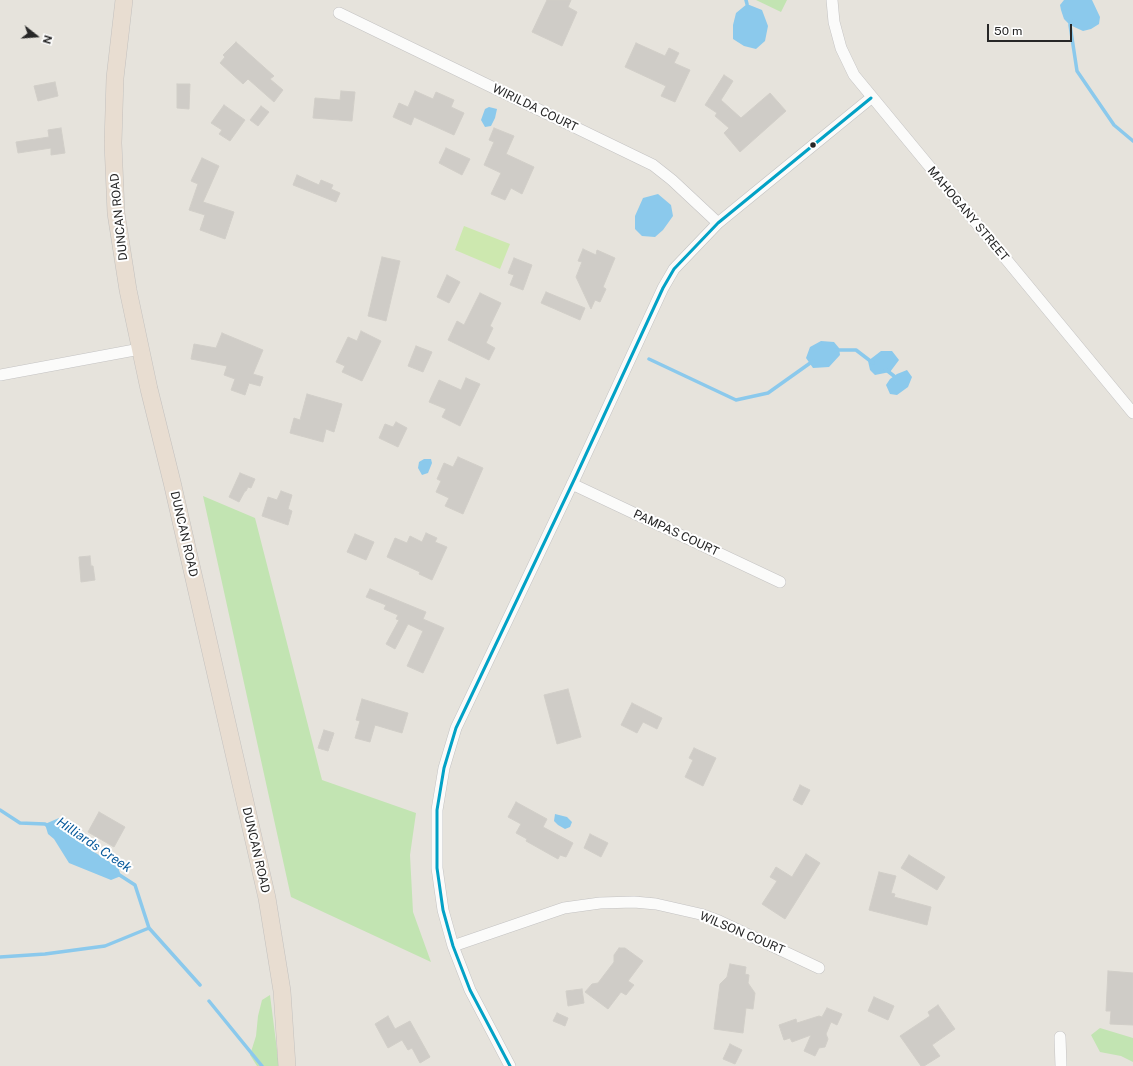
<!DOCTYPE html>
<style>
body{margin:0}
#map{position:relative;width:1133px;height:1066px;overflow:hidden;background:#e6e3dc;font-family:"Public Sans",sans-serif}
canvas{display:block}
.north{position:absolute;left:16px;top:16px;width:40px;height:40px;-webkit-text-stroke:3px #fff;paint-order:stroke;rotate:107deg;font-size:11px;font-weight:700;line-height:16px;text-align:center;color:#272727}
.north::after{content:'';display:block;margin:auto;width:14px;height:18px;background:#272727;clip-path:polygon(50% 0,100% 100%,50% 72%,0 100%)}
.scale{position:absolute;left:987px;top:24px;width:85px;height:18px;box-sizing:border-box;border:2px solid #272727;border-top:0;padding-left:5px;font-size:12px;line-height:14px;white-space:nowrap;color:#272727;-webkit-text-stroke:3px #fff;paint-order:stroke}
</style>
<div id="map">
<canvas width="1133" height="1066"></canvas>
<div class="north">N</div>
<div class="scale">50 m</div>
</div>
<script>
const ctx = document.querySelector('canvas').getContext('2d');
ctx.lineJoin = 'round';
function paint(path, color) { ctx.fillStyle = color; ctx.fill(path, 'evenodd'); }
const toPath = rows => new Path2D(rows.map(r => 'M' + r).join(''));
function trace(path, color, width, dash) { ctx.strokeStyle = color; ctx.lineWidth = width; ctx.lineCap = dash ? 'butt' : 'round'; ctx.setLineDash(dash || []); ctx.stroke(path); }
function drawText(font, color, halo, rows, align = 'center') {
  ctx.font = font + ' "Public Sans",sans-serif'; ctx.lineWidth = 4; ctx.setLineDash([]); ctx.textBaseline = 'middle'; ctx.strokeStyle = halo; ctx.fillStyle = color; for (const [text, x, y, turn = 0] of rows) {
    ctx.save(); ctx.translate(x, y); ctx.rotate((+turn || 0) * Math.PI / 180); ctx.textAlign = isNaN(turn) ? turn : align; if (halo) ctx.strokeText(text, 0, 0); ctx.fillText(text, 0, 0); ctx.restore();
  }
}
const green = toPath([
 [756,0,787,0,781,12],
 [203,496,255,518,322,780,416,813,410,855,413,912,431,962,291,897],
 [270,995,279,1066,257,1066,250,1055,256,1036,258,1016,262,1000],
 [1100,1028,1133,1038,1133,1062,1121,1056,1100,1052,1091,1035]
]);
const pitch = toPath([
 [464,226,510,244,500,269,455,250]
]);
const water = toPath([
 [1064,0,1092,0,1100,17,1099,24,1091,29,1083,31,1070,25,1064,19,1061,10,1060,5],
 [747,4,762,10,768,26,765,41,756,49,744,46,733,39,733,25,736,13],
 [489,107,497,109,495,118,491,126,485,127,481,120,485,109],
 [658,194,671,205,673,216,663,230,655,237,642,236,635,229,635,216,643,198],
 [821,341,834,342,839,348,840,355,829,367,813,368,806,358,810,347],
 [881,351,892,351,899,360,890,372,875,375,870,370,868,361],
 [907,370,912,377,908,387,897,395,890,394,886,385,890,379,897,374],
 [424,459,431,459,432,463,428,473,422,475,418,468,419,462],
 [555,814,567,817,572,822,570,827,565,829,558,825,554,821],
 [59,818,66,823,74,836,91,850,118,867,121,876,111,880,69,863,54,839,48,834,45,824]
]);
const stream = toPath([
 [746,0,747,4],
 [1071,21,1070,25,1077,71,1114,125,1133,141],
 [836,350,856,350,873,363],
 [649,359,736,400,768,393,813,361],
 [885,369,894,376],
 [0,810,20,823,45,824,48,826],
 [118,874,135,885,149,928,200,985],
 [0,957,45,954,105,946,149,928],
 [209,1001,262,1066]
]);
const building = toPath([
 [547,0,571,0,568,7,577,12,562,46,532,32,547,0],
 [236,42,274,76,270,79,283,90,274,102,248,79,243,84,220,63,225,57,223,55,236,42],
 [636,43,665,56,669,48,679,53,674,63,690,70,675,102,661,96,666,86,625,67,636,43],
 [724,75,733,81,721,100,741,118,770,93,786,111,740,152,724,133,729,128,715,116,717,113,705,105,724,75],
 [55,82,58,96,38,101,34,86,55,82],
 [177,84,190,84,189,109,177,108,177,84],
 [341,91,355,92,352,121,313,118,315,98,340,100,341,91],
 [415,91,433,99,436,92,454,100,451,107,464,113,454,135,414,117,411,125,393,117,399,103,408,107,415,91],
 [224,105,245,120,230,141,219,134,222,130,211,123,224,105],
 [261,106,269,112,258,126,250,120,261,106],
 [61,128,65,153,51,155,51,148,18,153,16,142,49,137,48,130,61,128],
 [494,128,514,136,506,154,534,167,522,194,511,188,505,200,491,194,501,173,484,165,494,142,489,140,494,128],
 [446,148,470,159,462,175,439,163,446,148],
 [202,158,219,166,203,202,234,212,225,239,200,230,205,215,189,210,198,184,191,181,202,158],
 [297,175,319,185,321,180,333,185,331,189,340,193,336,202,293,185,297,175],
 [583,249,596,255,597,250,615,258,603,287,606,289,600,302,595,300,591,309,576,277,582,262,578,261,583,249],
 [382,257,400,261,386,321,368,316,382,257],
 [514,258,532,265,523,290,510,285,514,275,508,273,514,258],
 [447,275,460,282,449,303,437,297,447,275],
 [546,292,585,308,580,320,541,303,546,292],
 [480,293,501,303,490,326,493,328,486,343,495,348,489,360,448,340,457,321,464,325,480,293],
 [361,331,381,341,362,381,342,372,345,366,336,362,348,337,357,341,361,331],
 [222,333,263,350,253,374,263,377,260,386,249,383,245,395,231,390,235,379,224,375,227,366,191,359,194,344,216,348,222,333],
 [416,346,432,352,423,372,408,366,416,346],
 [466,378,480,384,460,426,442,417,446,409,429,402,439,380,461,390,466,378],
 [307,394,342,404,334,432,326,429,323,442,290,433,294,418,300,420,307,394],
 [396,422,407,428,398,447,379,438,385,424,393,427,396,422],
 [458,457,483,468,463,514,445,506,449,498,436,492,441,481,437,479,444,463,453,467,458,457],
 [240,473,255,479,251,488,248,487,246,491,245,491,239,502,229,497,240,473],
 [281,491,292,495,288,509,292,511,288,525,262,516,268,497,277,500,281,491],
 [426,533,437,538,435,542,447,547,432,580,419,574,420,572,387,557,395,538,407,543,410,536,422,542,426,533],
 [355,534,374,542,366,560,347,552,355,534],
 [90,556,91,566,93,566,95,580,81,582,79,557,90,556],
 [370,589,426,612,423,619,444,628,423,673,407,666,423,631,408,624,395,649,386,644,399,620,396,619,398,615,384,609,386,605,366,597,370,589],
 [568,689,581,737,557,744,544,695,568,689],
 [362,699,408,713,402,733,375,725,370,742,355,738,360,721,356,720,362,699],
 [632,703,662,718,657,729,643,722,637,733,621,725,632,703],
 [324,730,334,733,328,751,318,748,324,730],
 [694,748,716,758,703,786,685,777,693,760,689,758,694,748],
 [800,785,810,790,802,805,793,800,800,785],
 [516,802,547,819,543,827,573,843,566,857,560,855,558,859,526,841,527,839,516,833,521,824,508,817,516,802],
 [99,812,125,827,114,847,88,832,99,812],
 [590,834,608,843,601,857,584,848,590,834],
 [806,854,820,863,785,919,762,904,777,881,770,877,776,867,792,877,806,854],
 [909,855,945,877,937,890,901,868,909,855],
 [879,872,896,876,891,893,895,894,894,897,931,907,927,925,869,910,879,872],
 [619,948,625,948,643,961,628,981,634,985,626,995,621,992,608,1009,585,992,592,984,598,983,614,962,614,955,619,948],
 [730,964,746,967,745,974,749,975,748,983,755,993,753,1009,746,1008,743,1033,714,1029,720,984,727,977,730,964],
 [1108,971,1133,973,1133,1025,1110,1024,1111,1011,1106,1011,1108,971],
 [582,989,584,1003,568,1006,566,991,582,989],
 [874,997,894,1006,888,1020,868,1011,874,997],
 [938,1005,955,1029,932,1045,940,1056,924,1066,921,1066,900,1036,930,1016,928,1012,938,1005],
 [827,1008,842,1014,837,1025,831,1022,826,1034,828,1039,825,1047,819,1048,815,1056,804,1051,811,1035,792,1042,790,1038,784,1040,779,1025,796,1019,797,1023,819,1016,822,1017,827,1008],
 [557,1013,568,1018,565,1026,553,1021,557,1013],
 [388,1016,395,1029,410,1021,430,1057,420,1063,412,1048,408,1050,402,1040,388,1048,375,1024,388,1016],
 [730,1044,742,1050,735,1064,723,1059,730,1044]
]);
const minor = toPath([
 [832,0,834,22,841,48,854,75,1133,413],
 [339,13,653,165,672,180,718,223],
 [0,375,140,349],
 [572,484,780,582],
 [453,946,564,908,600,903,634,902,656,904,700,914,719,921,819,968],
 [1060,1037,1061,1066],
 [510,1066,470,990,453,946,443,910,437,868,437,810,444,768,456,728,575,478,663,288,674,269,718,223,871,98]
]);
const highway = toPath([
 [124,0,115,78,113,143,116,213,128,290,149,389,172,482,267,898,282,991,287,1066]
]);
const bus1 = toPath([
 [510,1066,470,990,453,946,443,910,437,868,437,810,444,768,456,728,575,478,663,288,674,269,718,223,871,98]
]);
const markers = [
 [813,145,3.5,"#272727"]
];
const streetNames = [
 ["WIRILDA COURT",535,108,26],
 ["MAHOGANY STREET",968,214,50],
 ["DUNCAN ROAD",119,217,-96],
 ["PAMPAS COURT",676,533,25],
 ["DUNCAN ROAD",184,534,77],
 ["DUNCAN ROAD",256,850,77],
 ["WILSON COURT",742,933,23]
];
const waterNames = [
 ["Hilliards Creek",94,845,34]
];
paint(green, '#c2e4b2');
paint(pitch, '#cde8af');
paint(water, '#8bc9ec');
trace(stream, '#8bc9ec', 3.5);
paint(building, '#cfccc7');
trace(building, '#d1cec8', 1);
trace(minor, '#c3c2c2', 12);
trace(highway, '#c3c1bf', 18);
trace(minor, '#fbfbfa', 11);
trace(highway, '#e8ddd1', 17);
trace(bus1, '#02a2c6', 3);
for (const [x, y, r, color] of markers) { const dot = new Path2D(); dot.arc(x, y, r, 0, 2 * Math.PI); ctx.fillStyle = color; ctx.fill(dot); trace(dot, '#fff', 1.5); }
drawText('12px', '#272727', '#fff', streetNames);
drawText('italic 13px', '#07599b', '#fff', waterNames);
</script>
